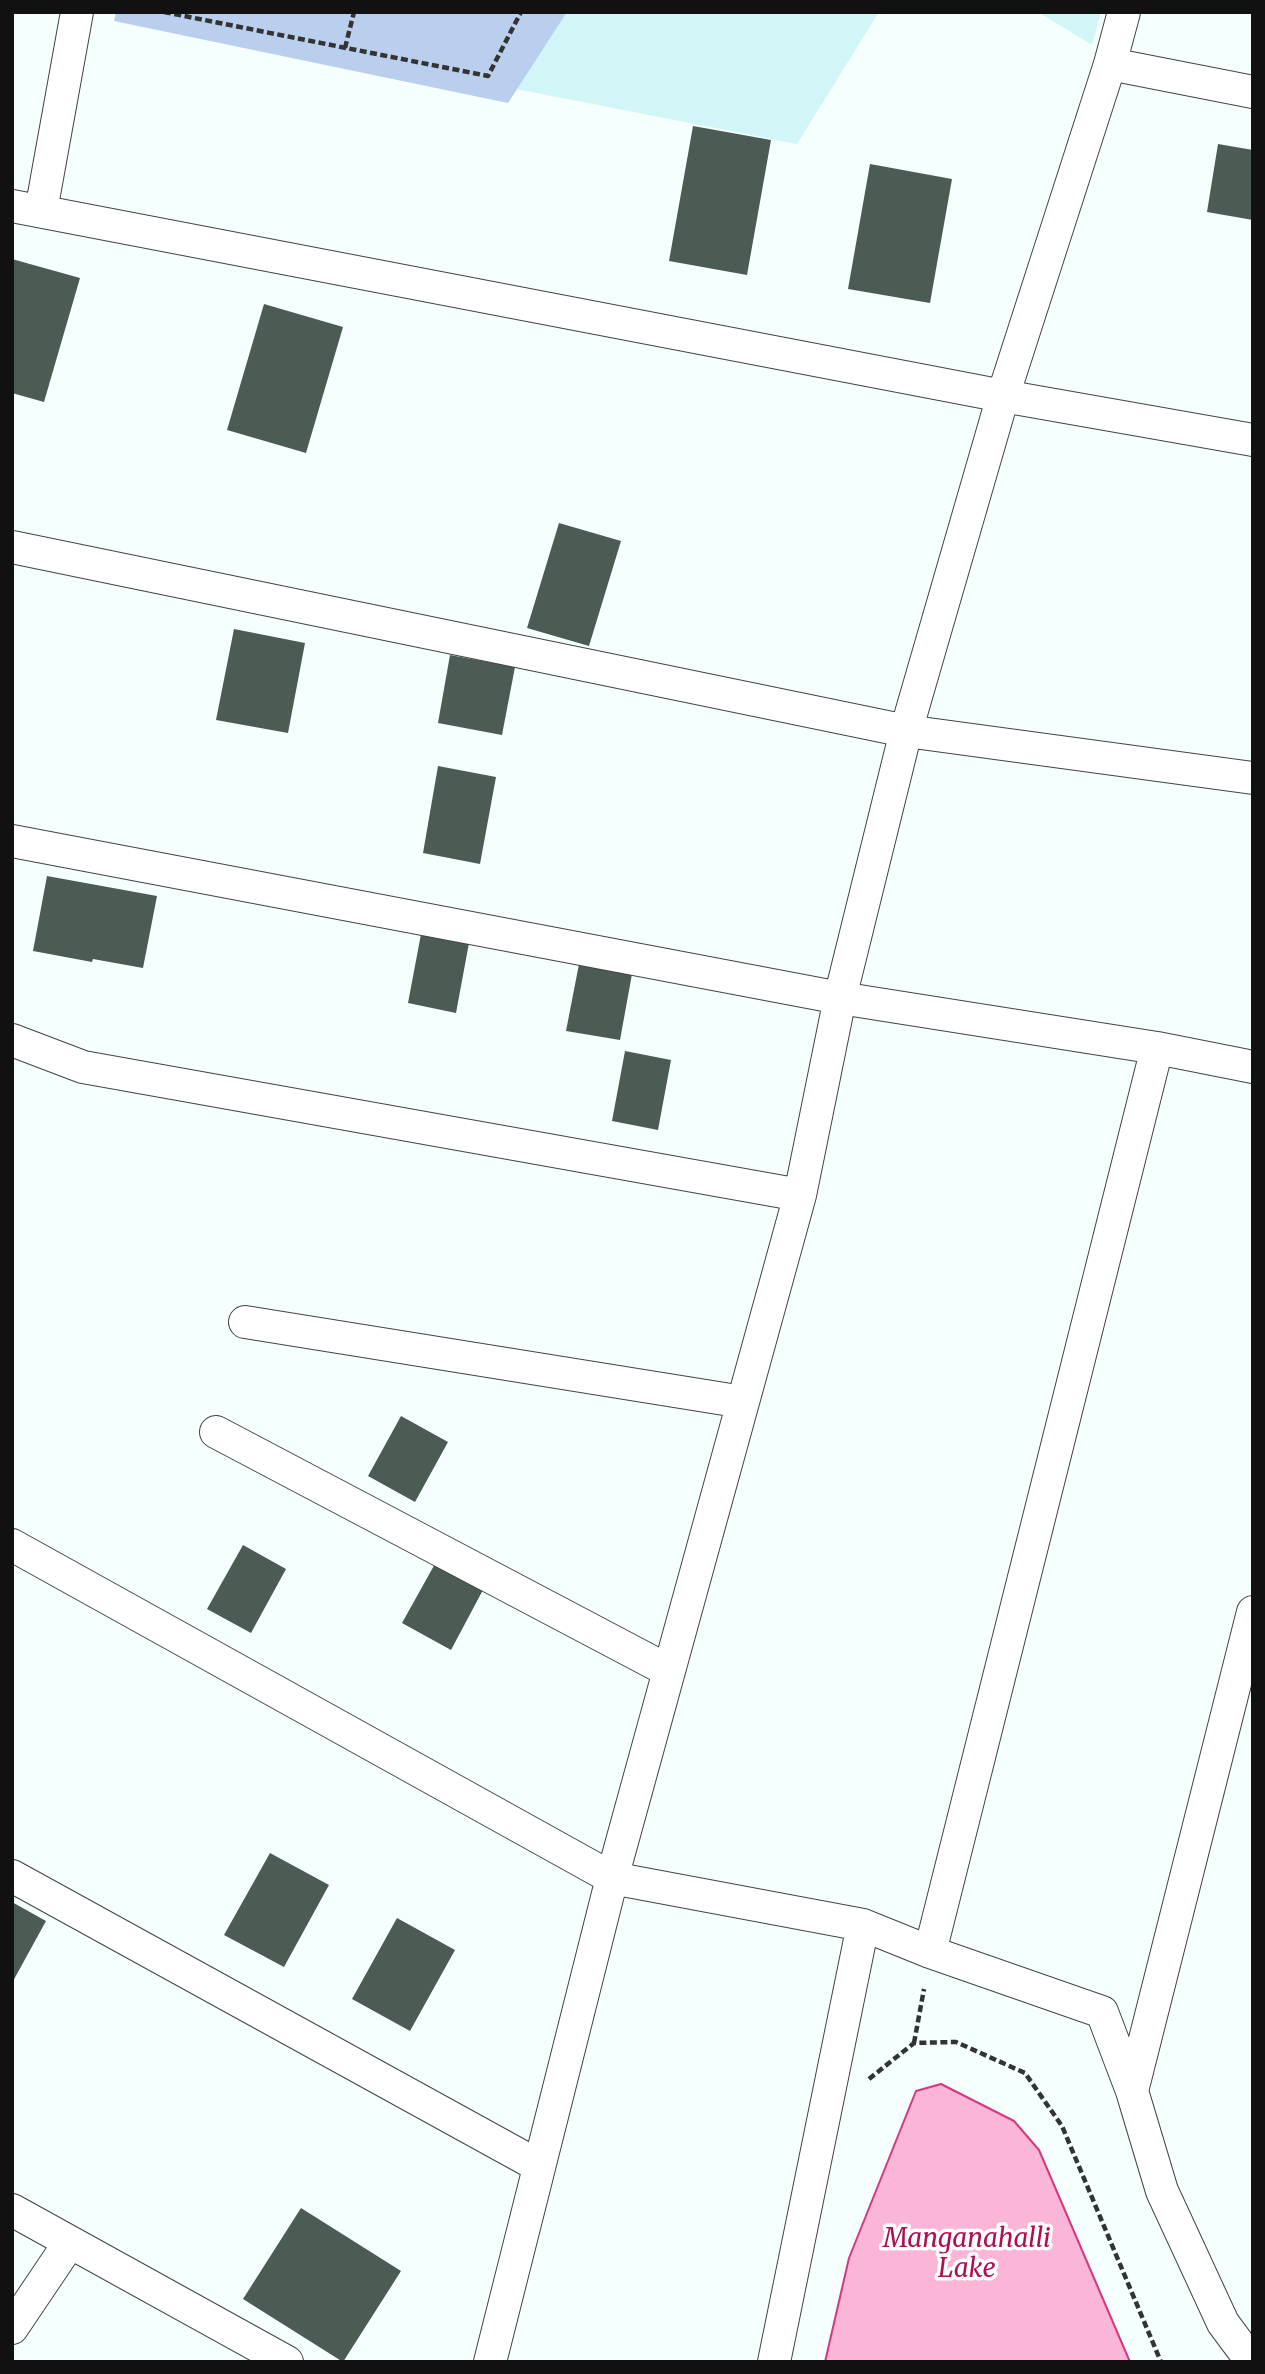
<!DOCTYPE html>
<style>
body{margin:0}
#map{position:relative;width:1265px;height:2374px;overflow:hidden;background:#f5fffe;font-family:Merriweather,serif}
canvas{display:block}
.frame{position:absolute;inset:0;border:14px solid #111;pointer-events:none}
</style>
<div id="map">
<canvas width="1265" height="2374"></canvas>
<div class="frame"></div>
</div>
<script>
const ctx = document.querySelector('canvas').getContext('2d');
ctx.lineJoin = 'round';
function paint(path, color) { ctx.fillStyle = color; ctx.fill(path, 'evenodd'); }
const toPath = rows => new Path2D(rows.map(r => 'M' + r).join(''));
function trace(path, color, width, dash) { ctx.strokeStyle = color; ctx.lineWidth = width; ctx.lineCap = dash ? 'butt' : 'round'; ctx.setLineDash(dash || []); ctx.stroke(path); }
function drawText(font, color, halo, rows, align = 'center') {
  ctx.font = font + ' Merriweather,serif'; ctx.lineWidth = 7; ctx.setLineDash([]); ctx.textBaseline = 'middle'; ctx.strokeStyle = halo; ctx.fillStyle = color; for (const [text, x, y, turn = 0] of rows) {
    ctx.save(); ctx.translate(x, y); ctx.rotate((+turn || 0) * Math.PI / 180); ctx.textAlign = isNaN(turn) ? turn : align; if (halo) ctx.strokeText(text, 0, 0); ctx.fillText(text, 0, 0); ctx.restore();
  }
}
const farmland = toPath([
 [567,12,879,12,797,144,516,89],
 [1038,12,1101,12,1092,45]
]);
const green = toPath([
 [116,12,567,12,508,103,114,21]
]);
const water = toPath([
 [941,2084,1014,2121,1039,2150,1130,2362,825,2362,849,2258,916,2091,941,2084]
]);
const building = toPath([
 [693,126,771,140,747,275,669,261],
 [1218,144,1253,150,1253,220,1207,212],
 [870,164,952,179,930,303,848,289],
 [12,259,80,278,44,402,12,393],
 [264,304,343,327,306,453,227,430],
 [559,523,621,541,589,646,527,628],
 [234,629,305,643,288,733,216,720],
 [450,655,515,667,502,735,438,723],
 [438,766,496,777,480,864,423,853],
 [47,876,157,896,143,968,93,959,92,962,33,951],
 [421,934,469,943,456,1013,408,1003],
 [579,964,632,974,620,1040,566,1031],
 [625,1051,671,1060,658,1130,612,1121],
 [401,1416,448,1442,415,1502,368,1476],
 [243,1545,286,1569,251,1633,207,1609],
 [436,1562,484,1588,451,1650,402,1623],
 [270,1853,329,1885,284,1967,224,1935],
 [12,1902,46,1921,12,1983],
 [397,1918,455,1950,410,2031,352,1999],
 [301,2208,401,2271,343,2362,243,2299]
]);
const path = toPath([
 [164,12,488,76,521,12],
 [345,48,354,12],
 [914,2043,924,1989],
 [869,2079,914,2043,956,2042,1025,2073,1062,2126,1161,2362]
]);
const street = toPath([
 [1110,64,1253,92],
 [12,206,1003,396,1253,440],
 [41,211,77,12],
 [12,547,906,731,1253,778],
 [12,841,840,998,1157,1048,1253,1067],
 [12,1040,83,1067,800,1195],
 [245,1322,743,1402],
 [216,1432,669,1671],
 [12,1545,612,1878,863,1925,930,1952,1102,2012,1132,2091,1162,2191,1223,2323,1252,2362],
 [12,1876,539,2166],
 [930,1952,1157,1048],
 [1132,2091,1253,1612],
 [12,2210,287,2362],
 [12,2328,70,2242],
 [490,2362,612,1878,800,1195,840,998,906,731,1003,396,1110,64,1124,12],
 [774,2362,863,1925]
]);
const waterNames = [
 ["Manganahalli",967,2240],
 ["Lake",967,2270]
];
paint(farmland, '#d2f6f8');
paint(green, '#baceed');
paint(water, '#fab5d7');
trace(water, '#d73781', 2);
paint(building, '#4c5b54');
trace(street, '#444', 34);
trace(path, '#333', 4.5, [7, 3.5]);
trace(street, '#fff', 32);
drawText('italic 26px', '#ad0f52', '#fff', waterNames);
</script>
